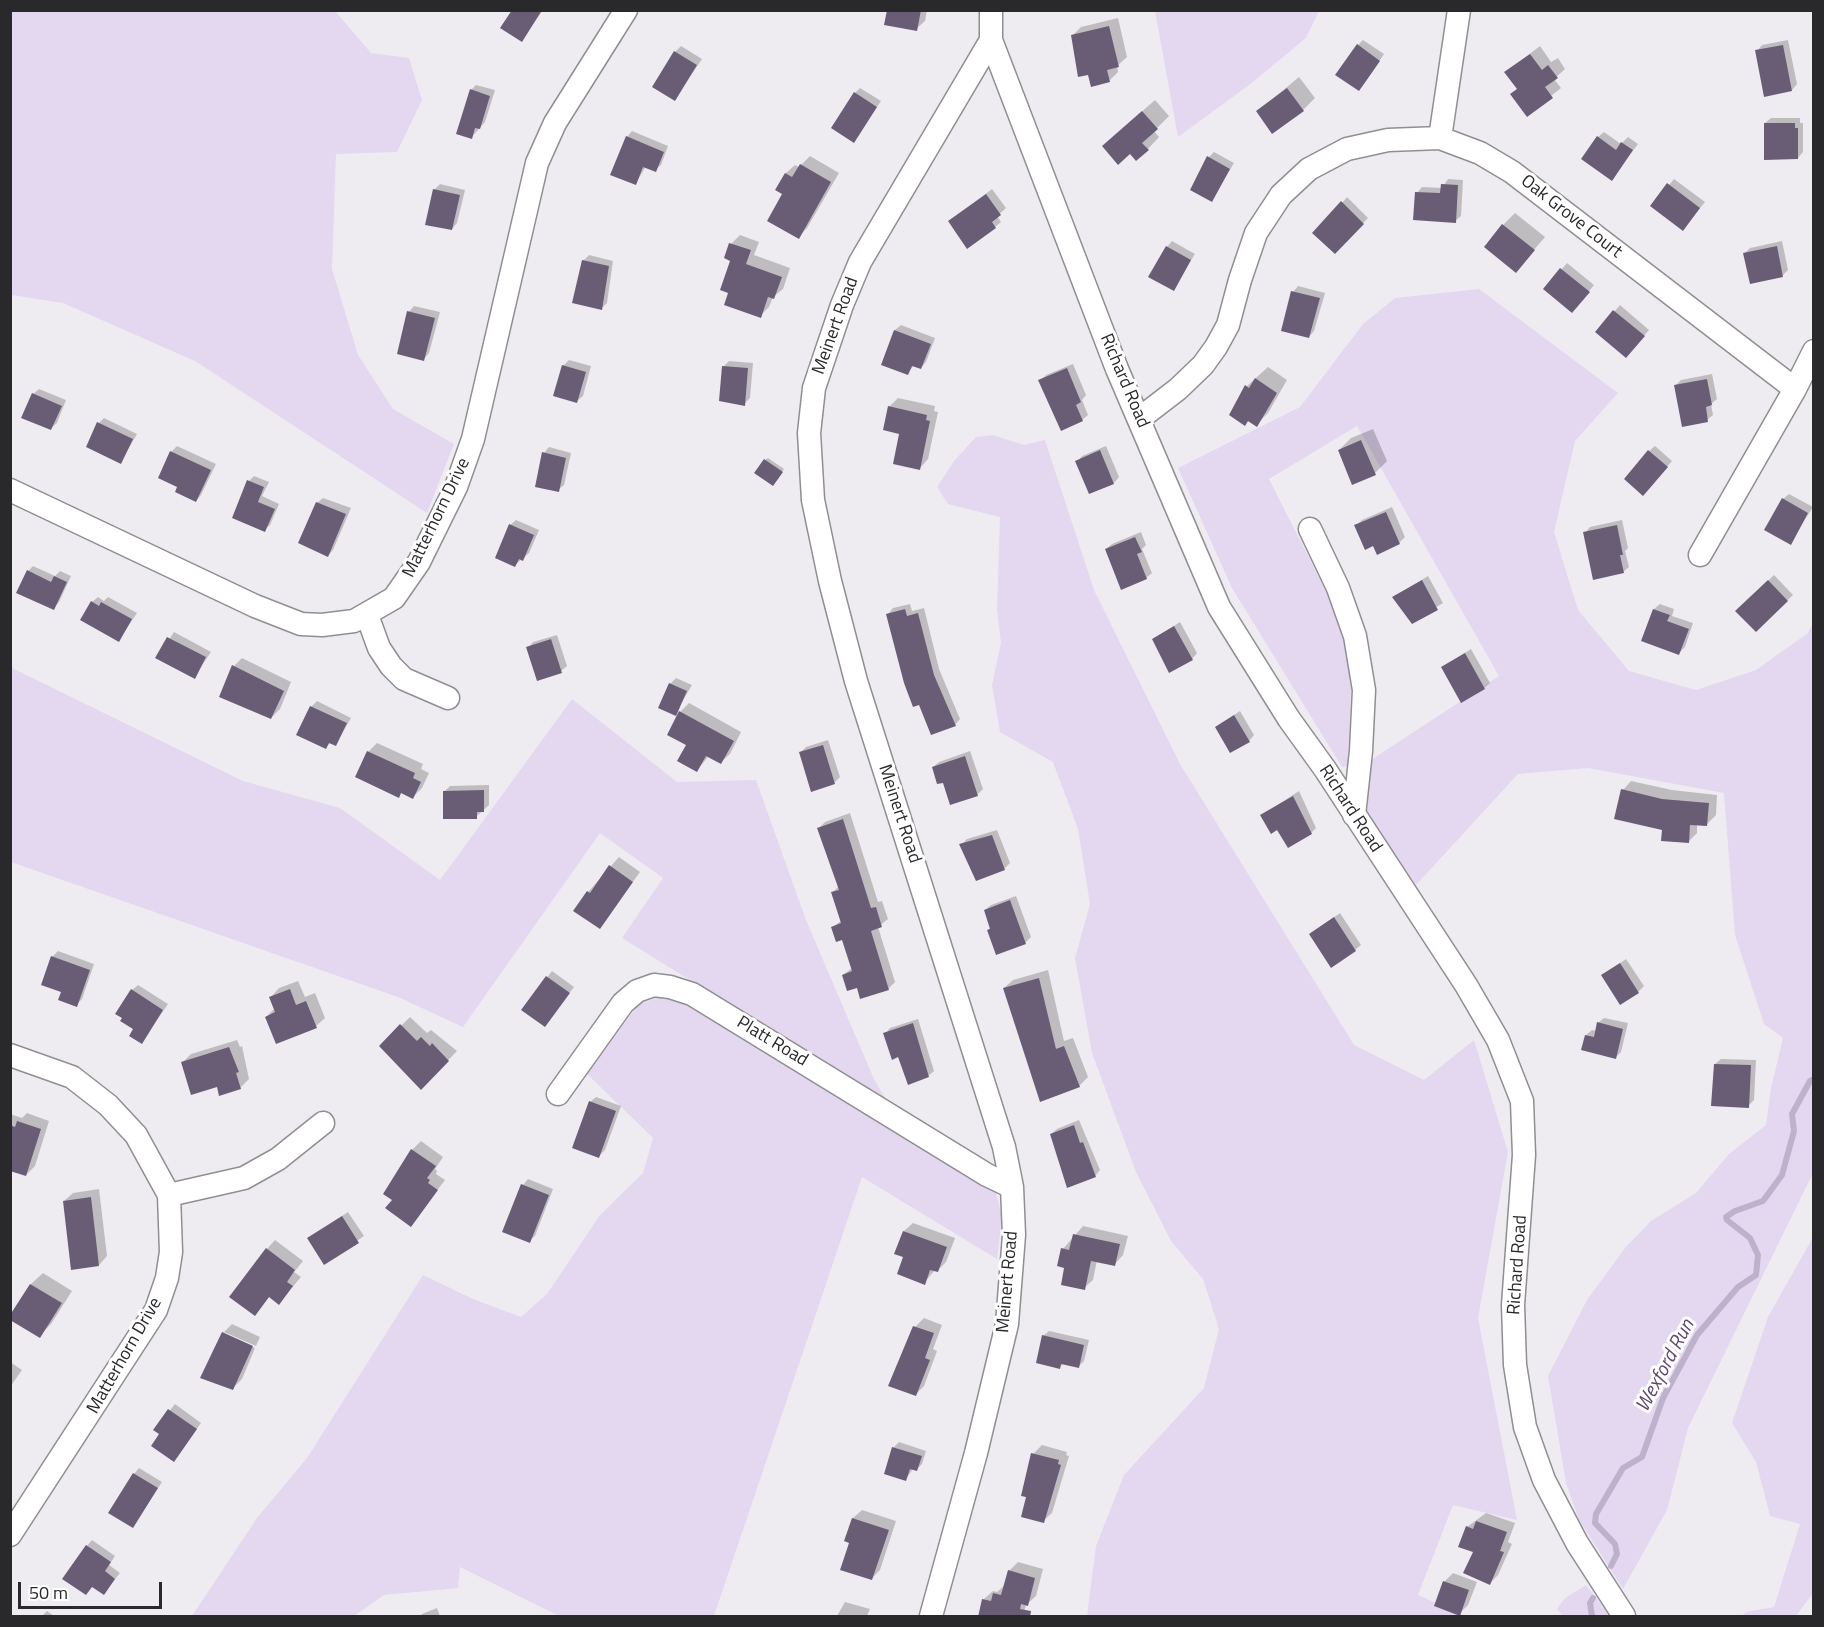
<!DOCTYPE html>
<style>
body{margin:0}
#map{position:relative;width:1824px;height:1627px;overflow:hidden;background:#efecf1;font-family:"Titillium Web",sans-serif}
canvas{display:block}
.frame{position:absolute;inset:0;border:12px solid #29282a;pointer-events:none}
.scale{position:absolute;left:18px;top:1582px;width:144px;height:27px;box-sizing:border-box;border:3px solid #29282a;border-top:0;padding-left:8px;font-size:18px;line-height:21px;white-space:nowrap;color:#29282a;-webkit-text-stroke:4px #fff;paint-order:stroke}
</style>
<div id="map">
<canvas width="1824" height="1627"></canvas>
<div class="frame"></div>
<div class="scale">50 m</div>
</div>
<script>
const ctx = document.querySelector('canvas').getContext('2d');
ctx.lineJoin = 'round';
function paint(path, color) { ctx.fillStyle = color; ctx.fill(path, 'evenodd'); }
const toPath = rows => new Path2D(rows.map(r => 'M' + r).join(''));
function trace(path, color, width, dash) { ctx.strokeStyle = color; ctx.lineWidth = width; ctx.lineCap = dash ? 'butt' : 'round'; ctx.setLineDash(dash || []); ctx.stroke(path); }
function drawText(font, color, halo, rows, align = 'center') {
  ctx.font = font + ' "Titillium Web",sans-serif'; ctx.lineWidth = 6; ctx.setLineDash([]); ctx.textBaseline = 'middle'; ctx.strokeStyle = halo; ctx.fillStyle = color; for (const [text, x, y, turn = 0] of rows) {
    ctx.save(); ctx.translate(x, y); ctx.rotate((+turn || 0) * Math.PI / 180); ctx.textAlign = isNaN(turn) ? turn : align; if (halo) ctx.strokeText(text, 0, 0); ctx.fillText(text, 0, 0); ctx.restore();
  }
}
const green = toPath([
 [11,10,335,11,371,53,409,58,422,100,397,152,336,154,332,269,358,355,393,409,454,444,427,513,195,361,63,303,11,295],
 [1155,11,1155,10,1319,11,1306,38,1253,82,1178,137],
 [1479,289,1618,393,1575,441,1554,532,1578,610,1629,671,1696,690,1756,670,1808,633,1813,623,1813,1173,1688,1428,1667,1510,1623,1589,1579,1520,1566,1483,1548,1376,1587,1300,1625,1248,1651,1221,1696,1193,1729,1154,1766,1125,1771,1088,1783,1038,1764,1024,1735,935,1724,793,1588,768,1518,774,1416,885,1367,817,1368,762,1499,676,1357,426,1269,479,1348,635,1351,687,1348,766,1342,767,1232,588,1178,468,1300,407,1363,324,1395,298],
 [993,435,1024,445,1045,440,1094,590,1180,764,1354,1045,1424,1080,1474,1040,1508,1152,1478,1318,1517,1520,1453,1505,1418,1595,1465,1616,1087,1616,1096,1546,1124,1475,1204,1388,1219,1329,1203,1279,1171,1241,1136,1172,1092,1053,1075,958,1090,904,1078,829,1053,762,1000,732,992,685,1001,643,997,610,1000,517,948,504,937,487,954,461,976,437],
 [10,667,243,781,340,808,440,880,572,699,677,782,756,780,806,920,874,1079,888,1103,622,938,663,878,600,833,463,1027,398,997,11,862],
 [667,995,698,1002,995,1190,1002,1217,997,1259,862,1177,714,1616,559,1616,460,1567,458,1588,384,1595,354,1616,192,1616,257,1518,307,1458,423,1275,473,1299,521,1317,547,1294,600,1215,643,1173,653,1138,587,1074,639,1004],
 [1813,1237,1813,1593,1796,1616,1742,1616,1746,1612,1774,1607,1800,1524,1770,1516,1756,1462,1732,1423,1768,1317],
 [1586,1585,1610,1616,1563,1616,1557,1609,1565,1598]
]);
const shadow = toPath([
 [513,10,543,10,522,40],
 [888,10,927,10,925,21,916,29],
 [1118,18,1127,57,1117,66,1118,72,1109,81,1089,73,1072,36,1081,27],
 [1363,40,1384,54,1364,84,1358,45],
 [1788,40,1797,84,1792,90,1757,51,1762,45],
 [681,46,702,59,675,99,675,52],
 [1540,46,1551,62,1558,58,1565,69,1554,79,1561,88,1527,115,1518,88,1506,72],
 [1299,77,1315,98,1303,110,1258,111],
 [476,85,495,90,485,122,471,138,471,90],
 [860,88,881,101,854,141,855,93],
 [1155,100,1169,116,1154,131,1159,137,1148,149,1115,135],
 [1771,118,1800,118,1800,123,1803,123,1803,152,1798,158,1765,123],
 [632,131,668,146,661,165,655,170,646,166,636,183,627,137],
 [1604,132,1621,144,1628,137,1638,144,1612,179,1598,137],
 [1214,152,1234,163,1212,200,1209,157],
 [810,156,839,173,807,228,798,237,784,194,777,190,786,173,795,165,799,167],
 [1448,179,1463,180,1461,216,1455,221,1417,193,1422,187,1442,188],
 [1674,179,1705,202,1688,223,1652,206],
 [440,184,465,190,457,223,452,229,434,190],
 [992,189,1006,208,997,216,1001,222,995,227,950,221],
 [1347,197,1368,218,1335,252,1342,203],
 [1515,213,1545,237,1516,271,1503,225],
 [740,235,759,242,754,255,790,268,783,289,773,297,769,307,760,316,730,292,731,244],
 [1172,241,1195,254,1173,289,1167,247],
 [1782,241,1788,270,1783,275,1751,282,1744,254,1750,248],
 [589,255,613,261,607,303,602,308,583,261],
 [1567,263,1594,285,1577,306,1545,289],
 [1298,286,1325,293,1314,331,1309,337,1293,292],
 [1620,305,1649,330,1631,351,1597,332],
 [414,306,440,312,429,353,424,359,409,312],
 [901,325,935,338,926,362,921,368,914,365,908,373,883,364,895,330],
 [569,360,591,366,583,396,577,401,563,366],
 [729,361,753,363,750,398,744,404,723,367],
 [1073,364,1086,395,1082,400,1088,415,1082,420,1040,381,1046,375],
 [1268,367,1287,380,1268,413,1256,425,1231,414,1247,386],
 [1712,374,1717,399,1711,404,1713,415,1707,420,1675,386,1681,380],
 [39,389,66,400,57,423,51,428,33,394],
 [898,398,935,406,934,411,938,412,928,459,920,468,889,407],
 [104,418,137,434,121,462,99,423],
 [1373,429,1387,461,1375,473,1339,450,1351,438],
 [177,446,216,464,201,495,196,501,179,486,160,477,172,451],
 [1106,446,1119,477,1114,483,1090,492,1077,462,1082,456],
 [1655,446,1672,461,1649,489,1649,451],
 [549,447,571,453,564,485,558,490,544,453],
 [768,458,784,469,775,482,765,460],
 [254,476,269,482,262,496,279,504,270,525,264,530,249,481],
 [1789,494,1813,507,1790,543,1783,499],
 [323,498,351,508,333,550,328,556,317,503],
 [1392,507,1405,537,1399,543,1374,544,1356,526,1362,520],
 [516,520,539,530,529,553,515,565,510,525],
 [1622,520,1628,548,1625,551,1629,567,1623,572,1585,533,1590,527],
 [1141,532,1146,545,1142,549,1152,573,1146,578,1106,549,1112,544],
 [33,566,55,576,60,571,71,576,59,602,54,608,28,571],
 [1774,575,1793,595,1756,630,1737,611],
 [1428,576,1443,603,1412,622,1394,597],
 [98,597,104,601,108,597,137,613,119,640,92,602],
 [910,604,912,611,924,608,939,669,960,719,955,725,888,614,893,608],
 [1660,604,1674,609,1672,616,1693,623,1685,647,1679,653,1654,609],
 [1180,622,1197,653,1192,659,1154,639],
 [174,632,211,652,194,677,157,658],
 [557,635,567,666,561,671,528,648,533,642],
 [1471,649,1490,683,1484,688,1442,667],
 [242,658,291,682,280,709,271,718,234,666],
 [676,678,692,685,675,714,670,684],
 [317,701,351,718,336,744,331,742,326,747,311,707],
 [689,703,741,732,730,754,721,762,709,756,697,770,680,712],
 [1240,711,1254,735,1249,741,1216,727],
 [828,740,840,777,834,783,800,753,806,747],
 [377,743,423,764,421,769,429,773,422,788,413,797,402,792,398,796,357,777,368,752],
 [970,751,983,789,977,795,944,781,933,767,939,762],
 [1631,781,1672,790,1717,795,1716,815,1707,824,1697,824,1697,833,1688,842,1663,829,1623,790],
 [489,785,489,805,476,817,444,792,450,786],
 [1299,791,1316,828,1311,833,1277,828,1262,815],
 [850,813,878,902,882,901,888,919,878,927,895,982,888,989,858,986,843,975,852,968,843,938,833,927,842,920,833,892,839,886,818,829,825,822],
 [997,830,1010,863,1004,869,961,845,967,839],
 [619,857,640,872,600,927,588,892],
 [1016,896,1031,937,1025,943,988,930,991,927,985,910,991,905],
 [1340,913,1361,945,1355,950,1310,934],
 [58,951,94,964,82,999,76,1005,62,991,52,957],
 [1626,959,1644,986,1638,992,1603,975],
 [1048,970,1064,1041,1073,1038,1088,1077,1079,1086,1004,988,1013,980],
 [552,971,574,987,545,1025,523,1010],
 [298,981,305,997,315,993,325,1018,316,1026,266,1017,275,1008,271,997,279,988],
 [138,985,168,1004,142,1042,135,1028,132,990],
 [410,1017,427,1033,431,1030,457,1051,421,1088,381,1046],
 [1604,1018,1628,1023,1621,1052,1616,1057,1586,1035,1592,1030,1597,1031,1598,1023],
 [918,1019,934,1071,928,1076,899,1056,885,1034,890,1028],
 [237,1040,240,1047,242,1046,249,1079,240,1088,218,1085,183,1062,191,1054],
 [1721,1059,1756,1060,1754,1100,1748,1106,1715,1064],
 [596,1097,621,1106,605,1150,599,1156,590,1102],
 [27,1113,49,1121,35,1166,26,1175,10,1169,10,1114,22,1118],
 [1079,1120,1100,1170,1095,1176,1051,1134,1057,1129],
 [421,1141,443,1157,435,1169,437,1171,436,1174,445,1180,411,1225,394,1199,385,1193,413,1149],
 [528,1179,553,1189,535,1236,529,1241,523,1185],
 [99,1189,107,1256,99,1265,64,1201,73,1193],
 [348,1212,364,1236,325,1263,309,1238],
 [913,1223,955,1238,946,1262,937,1271,935,1270,924,1283,904,1231],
 [1083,1226,1128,1236,1123,1255,1115,1264,1097,1260,1093,1280,1084,1288,1066,1266,1063,1249],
 [275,1240,303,1261,294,1272,301,1277,279,1303,270,1296,255,1314,267,1249],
 [43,1273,72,1291,51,1324,39,1336,10,1318,31,1284],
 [924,1318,942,1325,933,1349,937,1351,924,1386,915,1395,908,1345,915,1327],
 [232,1324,260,1337,256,1346,224,1332,224,1335,255,1348,242,1379,233,1388,223,1333],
 [1049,1331,1089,1340,1084,1361,1079,1366,1064,1363,1060,1367,1043,1336],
 [10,1362,22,1370,10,1387],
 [175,1404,201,1423,179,1454,155,1429],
 [899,1442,926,1451,922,1464,916,1470,913,1469,905,1480,885,1473,894,1447],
 [1042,1445,1067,1452,1066,1455,1069,1456,1052,1513,1043,1521,1028,1496,1033,1454],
 [139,1468,162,1482,133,1526,134,1474],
 [862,1510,896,1521,880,1570,871,1579,851,1542,846,1540,853,1518],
 [1486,1513,1515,1523,1508,1542,1512,1544,1498,1575,1490,1583,1467,1527],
 [92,1540,115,1556,109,1565,120,1573,104,1593,93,1585,87,1546],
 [1018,1562,1043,1569,1036,1596,1026,1605,1023,1616,979,1615,984,1599,993,1591,997,1592,1005,1585,1009,1571],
 [1453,1573,1477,1582,1468,1605,1459,1614,1444,1582],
 [845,1602,870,1609,867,1616,837,1616],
 [437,1608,440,1616,420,1616,422,1614],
 [47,1611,54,1616,42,1616]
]);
const stream = toPath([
 [1611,1566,1617,1554,1615,1544,1595,1523,1596,1514,1623,1468,1642,1457,1663,1398,1697,1335,1738,1287,1756,1275,1758,1255,1750,1238,1727,1220,1726,1217,1735,1211,1763,1201,1782,1175,1794,1131,1792,1114,1810,1081,1814,1079],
 [1592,1616,1590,1603,1593,1598]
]);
const building = toPath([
 [512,10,542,10,522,42,500,28],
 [887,10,921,10,917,31,884,25],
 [1109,26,1119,67,1107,70,1110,82,1091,87,1088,75,1078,77,1071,35],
 [1357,44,1380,61,1359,91,1335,75],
 [1783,45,1792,91,1764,97,1755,50],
 [674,51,697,65,675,101,652,87],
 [1530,54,1542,70,1548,65,1558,78,1545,87,1553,98,1527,117,1510,94,1517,89,1504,72],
 [1287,88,1304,111,1272,134,1256,111],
 [470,89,490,96,480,129,475,128,472,139,456,134],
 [854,92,877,107,854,143,831,128],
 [1142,111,1158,129,1142,143,1149,150,1136,161,1130,154,1118,165,1102,146],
 [1764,123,1795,123,1795,128,1798,128,1798,159,1764,160],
 [626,136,664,152,656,172,643,167,636,185,610,175],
 [1597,136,1616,150,1621,142,1633,150,1612,181,1581,159],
 [1207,156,1230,169,1212,202,1190,190],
 [800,164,831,182,799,239,767,221,782,194,775,190,785,173,792,177],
 [1667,183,1700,208,1683,231,1650,206],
 [1441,184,1458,185,1456,223,1413,220,1415,192,1440,193],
 [433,189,460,195,452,230,425,225],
 [986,194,1001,215,992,222,996,228,967,249,948,221],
 [1341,201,1364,224,1335,254,1312,233],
 [1502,224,1535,250,1516,273,1484,247],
 [729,243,751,250,746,264,782,277,774,299,768,297,761,318,724,305,728,293,720,290,730,261,724,258],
 [1166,246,1191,260,1174,291,1148,277],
 [1777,246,1783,277,1750,284,1743,253],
 [582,260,609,266,602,310,572,303],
 [1560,268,1590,292,1572,313,1543,289],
 [1291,291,1320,298,1309,338,1281,331],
 [1613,310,1645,336,1626,358,1595,332],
 [407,311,435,318,424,361,397,354],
 [894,330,931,344,921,369,912,366,908,375,881,365],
 [562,365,586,372,577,403,553,396],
 [722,366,748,368,745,406,719,401],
 [1067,368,1081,402,1076,405,1083,421,1061,431,1038,380],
 [1255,378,1277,393,1257,427,1248,421,1245,426,1229,415,1245,385,1249,388],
 [1707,379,1712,405,1706,407,1708,422,1682,427,1674,385],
 [32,393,62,406,51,430,21,418],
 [888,406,927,415,926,420,930,421,920,470,893,464,899,434,883,430],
 [97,422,133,439,121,464,86,447],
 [1361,440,1376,475,1352,485,1338,450],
 [1100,450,1114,484,1089,494,1075,461],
 [1648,450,1668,467,1643,496,1624,479],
 [170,451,211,470,196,502,175,492,177,487,158,478],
 [542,452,566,458,559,492,535,487],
 [764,459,783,472,773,486,754,473],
 [247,480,264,487,258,502,275,509,265,532,232,518],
 [1782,498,1808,513,1791,545,1764,530],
 [316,502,346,514,328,557,298,543],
 [1386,512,1400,544,1377,555,1373,546,1365,550,1354,525],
 [509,524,534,535,523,561,519,559,515,567,495,558],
 [1617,525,1623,555,1620,555,1624,573,1593,580,1583,532],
 [1135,537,1142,552,1137,554,1147,579,1121,590,1105,549],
 [27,570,51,582,54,576,67,582,54,610,16,593],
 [1422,580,1438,610,1412,624,1392,597],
 [1768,580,1788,601,1756,632,1735,611],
 [91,601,99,606,101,602,132,619,119,642,80,620],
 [905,609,907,616,918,613,934,675,956,726,931,735,919,705,913,707,904,683,886,614],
 [1653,609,1670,615,1667,621,1689,629,1679,655,1641,641],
 [1174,626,1193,660,1169,673,1152,639],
 [167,637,206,657,195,679,155,658],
 [551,639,562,673,537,681,526,647],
 [1465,653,1485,689,1461,703,1441,667],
 [232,665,284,691,271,719,219,697],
 [669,683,687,691,676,716,658,708],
 [310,706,347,723,336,746,329,743,326,749,296,735],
 [679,711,734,741,721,764,706,756,697,772,677,761,686,745,667,735],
 [1234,715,1250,742,1230,753,1215,727],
 [823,745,835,784,811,792,799,752],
 [367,751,415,773,413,778,421,782,413,799,401,793,399,798,355,777],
 [965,756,978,796,950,805,943,783,937,784,932,767],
 [1621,789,1662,799,1709,803,1707,826,1690,825,1689,843,1661,841,1662,830,1614,819],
 [484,790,484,812,477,812,477,819,443,819,443,791],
 [1293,796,1312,834,1288,848,1277,830,1271,834,1260,815],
 [843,819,871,908,876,907,882,927,871,931,889,990,860,999,857,988,847,991,842,975,852,971,842,940,836,942,831,927,841,923,831,892,839,890,817,828],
 [992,835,1005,870,976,881,959,844],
 [609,865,633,882,600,929,573,911,587,891,590,893],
 [1010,900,1026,944,996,955,987,930,990,929,984,910],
 [1334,917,1356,951,1331,968,1309,934],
 [51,956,90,970,77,1007,58,1000,61,992,41,985],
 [1620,963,1639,993,1620,1005,1601,975],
 [546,976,570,993,545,1027,521,1010],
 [1039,978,1056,1049,1064,1046,1080,1087,1040,1102,1003,988],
 [131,989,163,1010,142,1044,129,1036,133,1029,120,1021,122,1018,115,1014],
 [290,989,296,1005,306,1001,317,1028,276,1044,265,1017,275,1012,269,997],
 [1597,1022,1623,1029,1616,1059,1581,1050,1585,1035,1594,1037],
 [913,1023,929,1077,908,1085,898,1057,892,1060,883,1033],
 [400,1024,417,1041,421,1037,430,1046,432,1043,449,1061,421,1090,379,1046],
 [229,1047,239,1072,236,1073,241,1089,219,1096,217,1087,191,1095,181,1062],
 [1714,1064,1751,1065,1749,1108,1711,1106],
 [589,1101,616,1111,599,1158,572,1148],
 [17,1121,41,1129,26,1176,10,1171,10,1125,15,1127],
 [1074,1125,1080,1143,1083,1142,1096,1177,1067,1188,1050,1134],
 [411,1149,436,1166,427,1178,430,1180,428,1183,438,1190,411,1227,385,1208,392,1200,383,1194],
 [521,1184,549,1195,530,1243,502,1232],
 [91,1197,99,1266,71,1270,63,1201],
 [342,1216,359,1243,324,1265,307,1238],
 [903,1231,947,1247,938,1272,930,1270,925,1285,897,1274,903,1257,894,1254],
 [1073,1234,1120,1244,1115,1266,1091,1261,1085,1290,1061,1285,1064,1268,1057,1266,1061,1248,1069,1250],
 [266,1248,295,1270,287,1282,293,1286,279,1305,269,1297,255,1316,229,1297],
 [30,1284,62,1303,40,1338,10,1320,10,1315],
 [913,1326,934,1333,925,1358,930,1360,916,1396,888,1386],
 [222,1332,253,1346,233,1390,200,1378],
 [1042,1335,1084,1345,1079,1368,1061,1364,1060,1369,1036,1363],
 [168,1409,197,1429,174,1462,151,1446,159,1434,153,1430],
 [892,1447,922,1456,917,1471,910,1469,906,1481,884,1474],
 [1031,1453,1059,1460,1058,1464,1061,1465,1044,1523,1021,1517,1026,1497,1021,1496],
 [133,1473,158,1488,133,1528,108,1513],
 [852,1518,889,1530,872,1580,840,1570,849,1543,844,1541],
 [1476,1521,1507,1532,1500,1551,1504,1552,1490,1585,1463,1573,1473,1552,1458,1547,1466,1526,1473,1529],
 [86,1545,111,1562,105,1571,115,1579,104,1595,92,1587,86,1595,62,1579],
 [1008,1570,1035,1578,1028,1606,1021,1604,1020,1609,1031,1611,1030,1617,978,1617,982,1599,991,1601,993,1593,1001,1595],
 [1443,1581,1469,1590,1460,1616,1434,1606]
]);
const minor = toPath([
 [991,10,991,40,1117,369,1219,607,1289,719,1325,769,1466,985,1498,1040,1522,1101,1524,1155,1513,1305,1515,1365,1525,1427,1544,1480,1577,1543,1624,1616],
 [1440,138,1459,10],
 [1139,419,1178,389,1203,365,1216,347,1228,325,1240,280,1256,233,1281,195,1309,169,1347,149,1388,140,1440,138,1480,153,1512,172,1795,389],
 [10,490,255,606,301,624,322,625,354,621,394,598,419,562,456,487,473,439,537,163,555,123,626,10],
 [1310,529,1338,588,1355,636,1364,690,1361,751,1354,815],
 [1700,555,1795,389,1814,351],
 [367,615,379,648,391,666,404,679,448,698],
 [10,1055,72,1077,108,1105,136,1135,169,1195,171,1252,167,1278,156,1310,10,1535],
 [558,1094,623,1003,637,991,654,985,670,987,692,994,987,1175,1012,1187],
 [169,1195,244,1178,278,1159,323,1123],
 [931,1616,976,1453,1007,1324,1014,1235,1012,1187,1004,1147,856,681,830,581,813,500,809,433,814,388,842,305,860,262,991,40]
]);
const streetNames = [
 ["Oak Grove Court",1571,217,38],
 ["Meinert Road",836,326,-70],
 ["Richard Road",1124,381,67],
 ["Matterhorn Drive",437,518,-64],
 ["Richard Road",1350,809,57],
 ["Meinert Road",899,814,72],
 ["Platt Road",772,1042,31],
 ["Richard Road",1518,1265,-86],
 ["Meinert Road",1008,1282,-85],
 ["Matterhorn Drive",125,1356,-60]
];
const waterNames = [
 ["Wexford Run",1666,1366,-62]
];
paint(green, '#e3d8ef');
paint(shadow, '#0003');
trace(stream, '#beb1cc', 6);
paint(building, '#695d76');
trace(minor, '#908e93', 25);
trace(minor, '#fff', 22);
drawText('18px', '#29282a', '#fff', streetNames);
drawText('italic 20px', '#5d4872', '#fff', waterNames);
</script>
